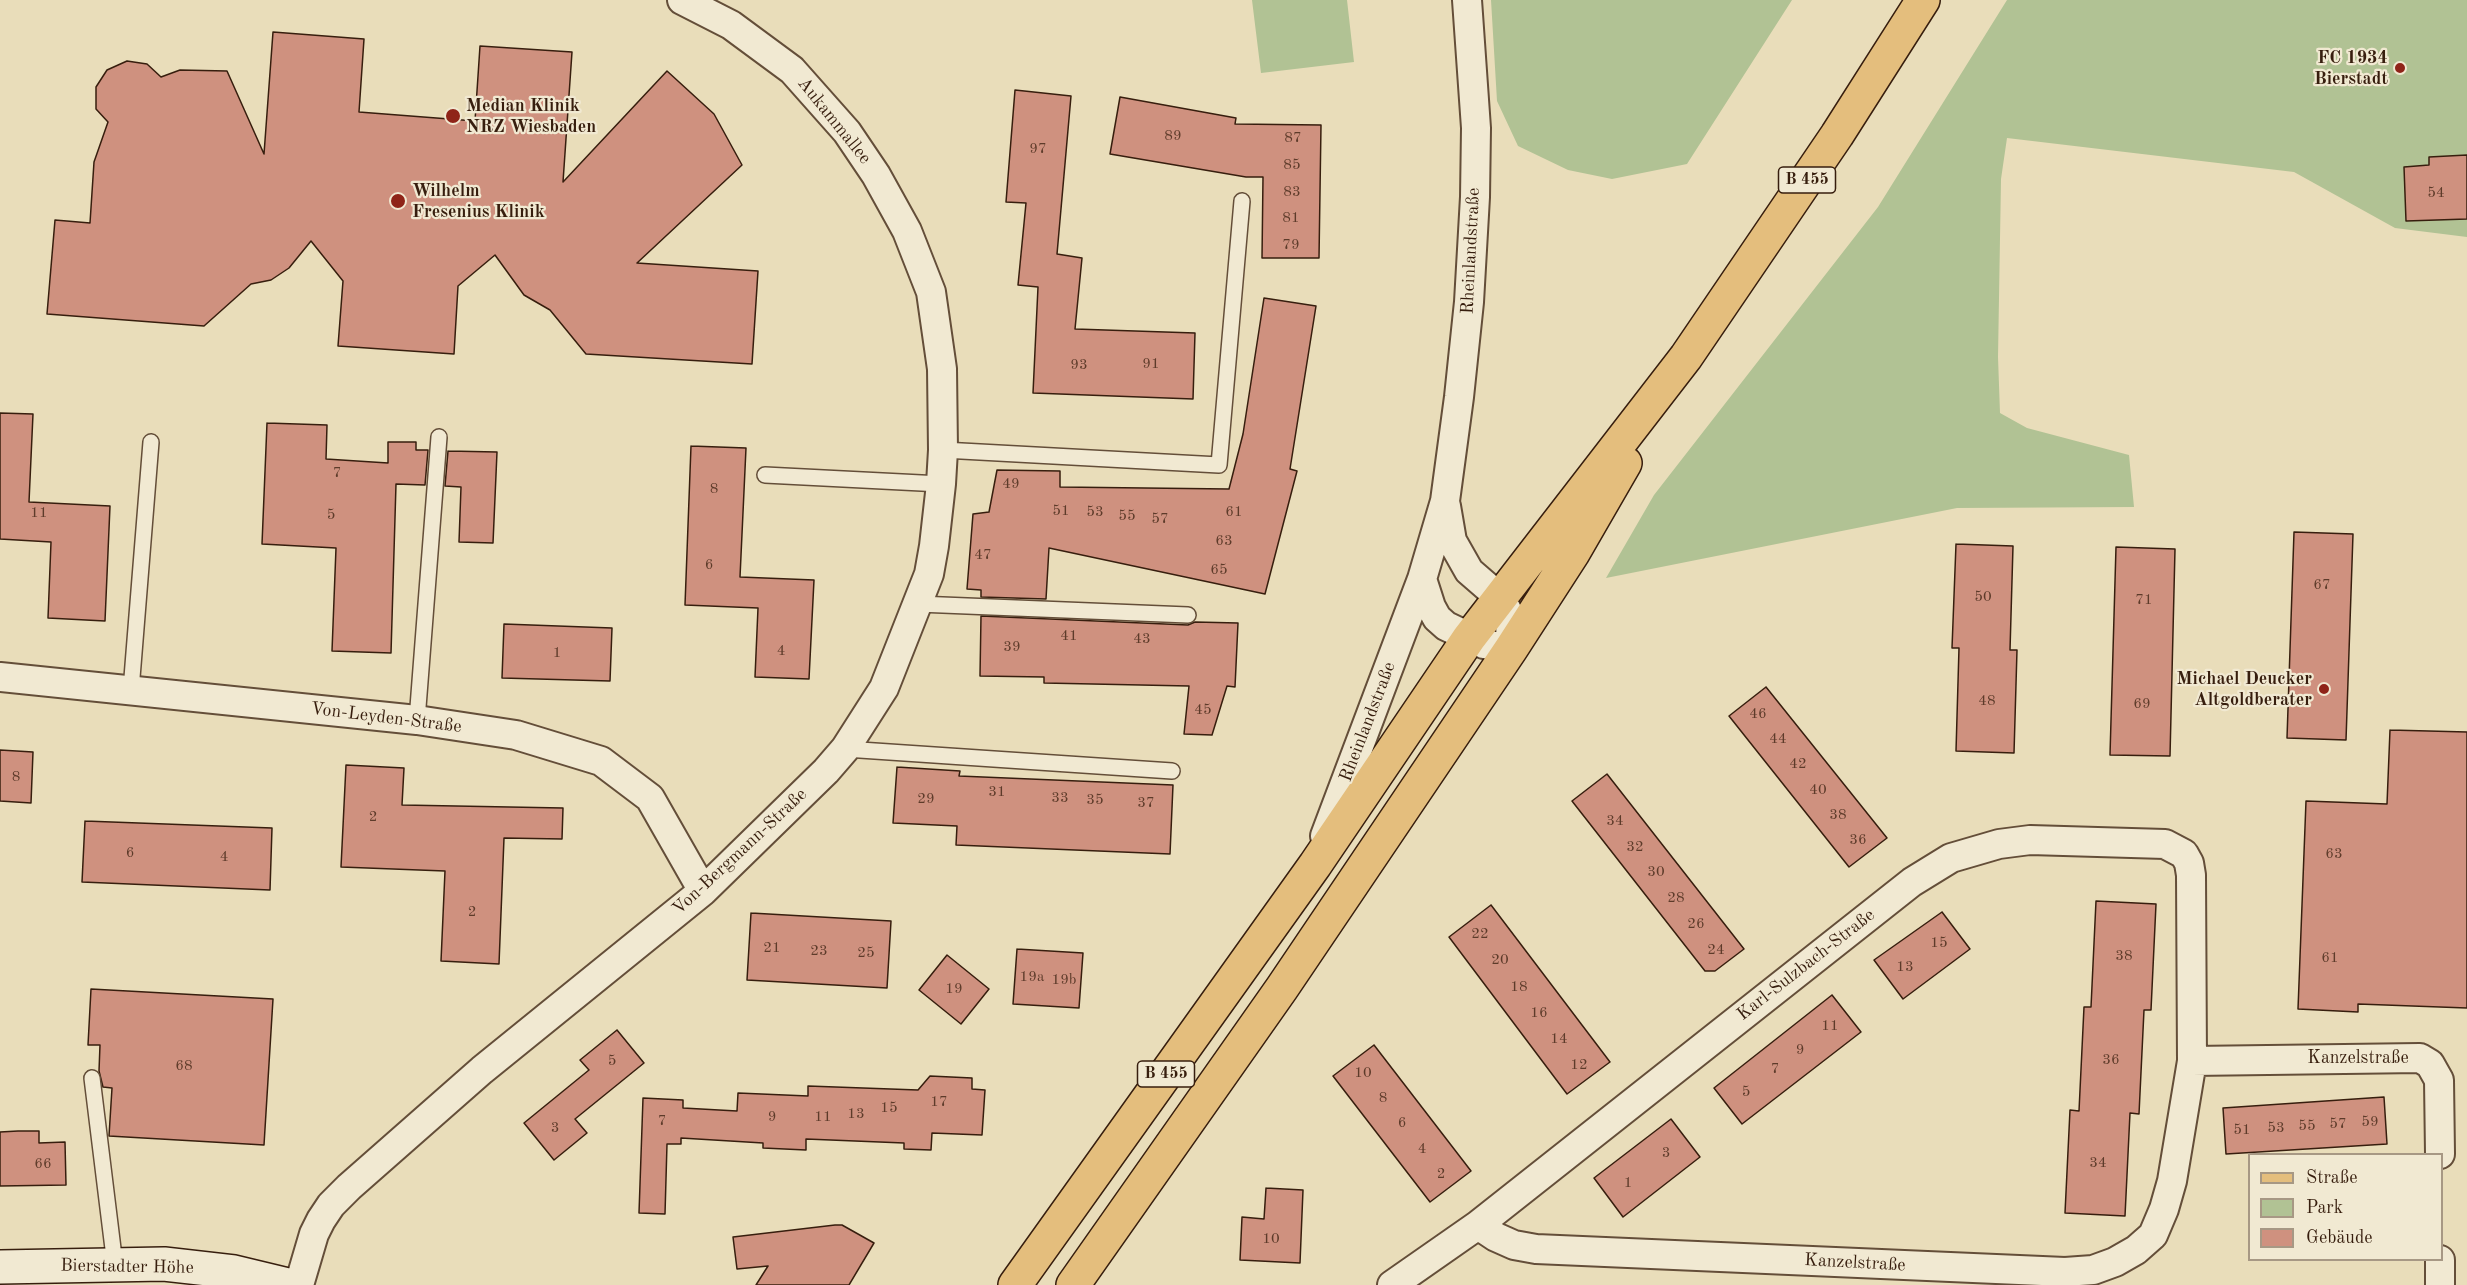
<!DOCTYPE html>
<meta charset="utf-8">
<style>
body{margin:0}
#map{position:relative;width:2467px;height:1285px;overflow:hidden;background:#e9ddba;font-family:"Old Standard TT",serif}
canvas{display:block}
.legend{position:absolute;left:2248px;top:1153px;width:195px;height:108px;box-sizing:border-box;background:#f1e9d2;border:2px solid #a79884;margin:0;padding:8px 10px;list-style:none;font-size:18px;color:#371e0e}
.legend li{display:flex;align-items:center;gap:12px;height:30px}
.legend b{width:30px;border:2px solid #a79884}
</style>
<div id="map">
<canvas width="2467" height="1285"></canvas>
<ul class="legend">
<li><b style="height:8px;background:#e4be7d"></b>Straße</li>
<li><b style="height:16px;background:#b1c294"></b>Park</li>
<li><b style="height:16px;background:#cf917f"></b>Gebäude</li>
</ul>
</div>
<script>
const ctx = document.querySelector('canvas').getContext('2d');
ctx.lineJoin = 'round';
function paint(path, color) { ctx.fillStyle = color; ctx.fill(path, 'evenodd'); }
const toPath = rows => new Path2D(rows.map(r => 'M' + r).join(''));
function trace(path, color, width, dash) { ctx.strokeStyle = color; ctx.lineWidth = width; ctx.lineCap = dash ? 'butt' : 'round'; ctx.setLineDash(dash || []); ctx.stroke(path); }
function drawText(font, color, halo, rows, align = 'center') {
  ctx.font = font + ' "Old Standard TT",serif'; ctx.lineWidth = 4.5; ctx.setLineDash([]); ctx.textBaseline = 'middle'; ctx.strokeStyle = halo; ctx.fillStyle = color; for (const [text, x, y, turn = 0] of rows) {
    ctx.save(); ctx.translate(x, y); ctx.rotate((+turn || 0) * Math.PI / 180); ctx.textAlign = isNaN(turn) ? turn : align; if (halo) ctx.strokeText(text, 0, 0); ctx.fillText(text, 0, 0); ctx.restore();
  }
}
const green = toPath([
 [1252,0,1347,0,1354,62,1261,73],
 [1491,0,1792,0,1687,164,1612,179,1568,170,1518,146,1497,101],
 [2007,0,2467,0,2467,237,2395,228,2294,172,2007,138,2001,179,1998,357,2000,413,2027,428,2129,455,2134,507,1957,508,1606,578,1654,495,1878,207]
]);
const building = toPath([
 [273,32,364,39,359,112,475,121,480,46,572,52,563,182,667,71,714,114,742,165,637,263,758,271,752,364,586,354,550,310,524,295,495,255,458,286,454,354,338,346,343,281,311,241,289,268,271,280,251,284,204,326,47,314,55,220,90,223,94,162,108,122,96,109,96,87,107,70,127,61,147,64,161,77,180,70,227,71,264,154,273,32],
 [1015,90,1071,96,1057,254,1082,258,1075,329,1195,333,1193,399,1033,393,1038,287,1018,285,1026,203,1006,202,1015,90],
 [1120,97,1236,118,1235,124,1321,125,1319,258,1262,258,1263,177,1246,177,1110,154,1120,97],
 [2467,155,2467,219,2406,221,2404,167,2429,165,2429,157,2467,155],
 [1264,298,1316,306,1290,469,1297,471,1265,594,1049,548,1046,599,981,597,981,590,967,589,973,514,989,512,997,470,1060,471,1060,487,1229,489,1243,434,1264,298],
 [0,413,33,414,29,502,110,506,105,621,48,618,51,542,0,539,0,413],
 [267,423,327,425,326,459,388,463,388,442,416,442,416,450,428,450,425,485,396,484,391,653,332,651,336,548,262,544,267,423],
 [691,446,746,448,740,577,814,580,809,679,755,677,758,608,685,605,691,446],
 [448,451,497,452,493,543,459,542,461,487,445,486,448,451],
 [2294,532,2353,534,2346,740,2287,738,2294,532],
 [1956,544,2013,546,2010,650,2017,650,2014,753,1956,751,1959,648,1952,648,1956,544],
 [2116,547,2175,549,2170,756,2110,755,2116,547],
 [981,616,1188,625,1195,622,1238,623,1235,687,1227,686,1212,735,1184,734,1189,686,1044,683,1044,677,980,676,981,616],
 [504,624,612,628,610,681,502,678,504,624],
 [1766,687,1887,838,1849,867,1729,716,1766,687],
 [2390,730,2467,732,2467,1008,2358,1004,2358,1012,2298,1009,2306,801,2387,804,2390,730],
 [0,750,33,752,31,803,0,801,0,750],
 [346,765,404,768,402,805,563,808,562,839,504,838,499,964,441,961,445,871,341,867,346,765],
 [897,767,960,771,959,776,1173,785,1170,854,956,845,957,826,893,823,897,767],
 [1607,774,1744,949,1715,971,1705,971,1572,801,1607,774],
 [85,821,272,828,270,890,82,882,85,821],
 [2096,901,2156,904,2151,1010,2144,1010,2139,1114,2130,1113,2125,1216,2065,1213,2070,1110,2079,1111,2084,1007,2091,1007,2096,901],
 [1491,905,1610,1062,1567,1094,1449,937,1491,905],
 [1942,912,1970,949,1903,999,1874,960,1942,912],
 [751,913,891,921,887,988,747,980,751,913],
 [1017,949,1083,953,1079,1008,1013,1004,1017,949],
 [947,955,989,989,961,1024,919,990,947,955],
 [91,989,273,999,264,1145,109,1136,112,1088,103,1087,99,1071,100,1045,88,1045,91,989],
 [1832,995,1861,1032,1742,1124,1714,1088,1832,995],
 [617,1030,644,1063,575,1119,587,1133,554,1160,524,1123,589,1070,580,1060,617,1030],
 [1374,1045,1471,1171,1430,1202,1333,1076,1374,1045],
 [930,1076,972,1078,972,1089,985,1090,982,1135,932,1133,931,1150,904,1149,904,1143,806,1139,806,1150,763,1148,763,1143,681,1138,681,1144,667,1144,665,1214,639,1213,643,1098,683,1100,683,1108,737,1111,738,1093,808,1096,808,1086,918,1090,930,1076],
 [2384,1097,2387,1144,2226,1154,2223,1108,2384,1097],
 [1671,1119,1700,1157,1623,1217,1594,1178,1671,1119],
 [18,1131,39,1131,39,1143,65,1142,66,1185,0,1186,0,1132,18,1131],
 [1266,1188,1303,1190,1300,1263,1240,1260,1242,1217,1264,1219,1266,1188],
 [835,1225,842,1225,874,1243,849,1285,756,1285,768,1266,737,1269,733,1237,835,1225]
]);
const lane = toPath([
 [943,450,1219,465,1242,201],
 [765,475,941,484],
 [918,604,1188,615],
 [131,690,151,442],
 [417,720,439,437],
 [845,749,1172,771],
 [92,1078,115,1265]
]);
const street = toPath([
 [1422,579,1431,607,1437,618,1446,626,1484,644,1511,649,1510,622,1507,610,1499,597,1469,571,1452,541,1446,506],
 [0,677,417,720,516,735,601,761,650,798,703,891],
 [1325,836,1422,579,1445,501,1459,397,1469,302,1475,197,1476,128,1467,0],
 [2192,1061,2420,1058,2430,1064,2439,1080,2440,1154],
 [299,1285,314,1234,321,1220,331,1205,349,1187,482,1070,703,891,826,771,845,749,884,688,929,574,934,546,941,484,943,450,942,369,931,292,907,231,876,175,847,132,792,70,731,25,682,0],
 [1392,1285,1478,1225,1496,1237,1514,1245,1536,1249,2065,1272,2093,1270,2115,1262,2136,1250,2153,1235,2164,1209,2172,1181,2192,1061,2191,875,2189,863,2184,854,2165,844,2030,840,1999,844,1951,858,1912,882,1478,1225],
 [2440,1285,2440,1260]
]);
const secondary = toPath([
 [0,1267,164,1264,234,1272,288,1285]
]);
const primary = toPath([
 [1015,1285,1315,865,1469,638,1686,357,1837,135,1923,0],
 [1073,1285,1282,988,1511,649,1573,553,1625,463]
]);
const markers = [
 [2400,68,6,"#8f2418"],
 [453,116,8,"#8f2418"],
 [398,201,8,"#8f2418"],
 [2324,689,6,"#8f2418"]
];
const numberNames = [
 ["89",1173,136],
 ["87",1293,138],
 ["97",1038,149],
 ["85",1292,165],
 ["83",1292,192],
 ["54",2436,193],
 ["81",1291,218],
 ["79",1291,245],
 ["91",1151,364],
 ["93",1079,365],
 ["7",337,473],
 ["49",1011,484],
 ["8",714,489],
 ["51",1061,511],
 ["53",1095,512],
 ["61",1234,512],
 ["11",39,513],
 ["5",331,515],
 ["55",1127,516],
 ["57",1160,519],
 ["63",1224,541],
 ["47",983,555],
 ["6",709,565],
 ["65",1219,570],
 ["67",2322,585],
 ["50",1983,597],
 ["71",2144,600],
 ["41",1069,636],
 ["43",1142,639],
 ["39",1012,647],
 ["4",781,651],
 ["1",557,653],
 ["48",1987,701],
 ["69",2142,704],
 ["45",1203,710],
 ["46",1758,714],
 ["44",1778,739],
 ["42",1798,764],
 ["8",16,777],
 ["40",1818,790],
 ["31",997,792],
 ["33",1060,798],
 ["29",926,799],
 ["35",1095,800],
 ["37",1146,803],
 ["38",1838,815],
 ["2",373,817],
 ["34",1615,821],
 ["36",1858,840],
 ["32",1635,847],
 ["6",130,853],
 ["63",2334,854],
 ["4",224,857],
 ["30",1656,872],
 ["28",1676,898],
 ["2",472,912],
 ["26",1696,924],
 ["22",1480,934],
 ["15",1939,943],
 ["21",772,948],
 ["24",1716,950],
 ["23",819,951],
 ["25",866,953],
 ["38",2124,956],
 ["61",2330,958],
 ["20",1500,960],
 ["13",1905,967],
 ["19a",1032,977],
 ["19b",1064,980],
 ["18",1519,987],
 ["19",954,989],
 ["16",1539,1013],
 ["11",1830,1026],
 ["14",1559,1039],
 ["9",1800,1050],
 ["36",2111,1060],
 ["5",612,1061],
 ["12",1579,1065],
 ["68",184,1066],
 ["7",1775,1069],
 ["10",1363,1073],
 ["5",1746,1092],
 ["8",1383,1098],
 ["17",939,1102],
 ["15",889,1108],
 ["13",856,1114],
 ["9",772,1117],
 ["11",823,1117],
 ["7",662,1121],
 ["59",2370,1122],
 ["6",1402,1123],
 ["57",2338,1124],
 ["55",2307,1126],
 ["3",555,1128],
 ["53",2276,1128],
 ["51",2242,1130],
 ["4",1422,1149],
 ["3",1666,1153],
 ["34",2098,1163],
 ["66",43,1164],
 ["2",1441,1174],
 ["1",1628,1183],
 ["10",1271,1239]
];
const shields = [
 [1807,180,57],
 [1166,1074,57]
];
const shieldNames = [
 ["B 455",1807,180],
 ["B 455",1166,1074]
];
const poiNames = [
 ["FC 1934",2388,58],
 ["Bierstadt",2388,79],
 ["Median Klinik",466,106,"left"],
 ["NRZ Wiesbaden",466,127,"left"],
 ["Wilhelm",412,191,"left"],
 ["Fresenius Klinik",412,212,"left"],
 ["Michael Deucker",2312,679],
 ["Altgoldberater",2312,700]
];
const streetNames = [
 ["Aukammallee",834,121,51],
 ["Rheinlandstraße",1471,251,-87],
 ["Von-Leyden-Straße",386,718,7],
 ["Rheinlandstraße",1368,722,-69],
 ["Von-Bergmann-Straße",740,852,-43],
 ["Karl-Sulzbach-Straße",1806,965,-38],
 ["Kanzelstraße",2358,1058],
 ["Kanzelstraße",1855,1263,3],
 ["Bierstadter Höhe",127,1267,1]
];
paint(green, '#b1c294');
paint(building, '#cf917f');
trace(building, '#371e0e', 1.5);
trace(lane, '#644e39', 18);
trace(street, '#644e39', 32);
trace(secondary, '#371e0e', 36);
trace(primary, '#371e0e', 36);
trace(lane, '#f1e9d2', 15);
trace(street, '#f1e9d2', 28);
trace(secondary, '#f1e9d2', 33);
trace(primary, '#e4be7d', 33);
for (const [x, y, r, color] of markers) { const dot = new Path2D(); dot.arc(x, y, r, 0, 2 * Math.PI); ctx.fillStyle = color; ctx.fill(dot); trace(dot, '#f1e9d2', 2); }
drawText('15px', '#5d3b2a', null, numberNames);
for (const [x, y, w] of shields) { const box = new Path2D(); box.roundRect(x - w / 2, y - 13, w, 26, 4.5); ctx.fillStyle = '#f1e9d2'; ctx.fill(box); trace(box, '#371e0e', 1.5); }
drawText('bold 16px', '#371e0e', null, shieldNames);
drawText('bold 18px', '#371e0e', '#f1e9d2', poiNames, 'right');
drawText('18px', '#371e0e', '#f1e9d2', streetNames);
</script>
